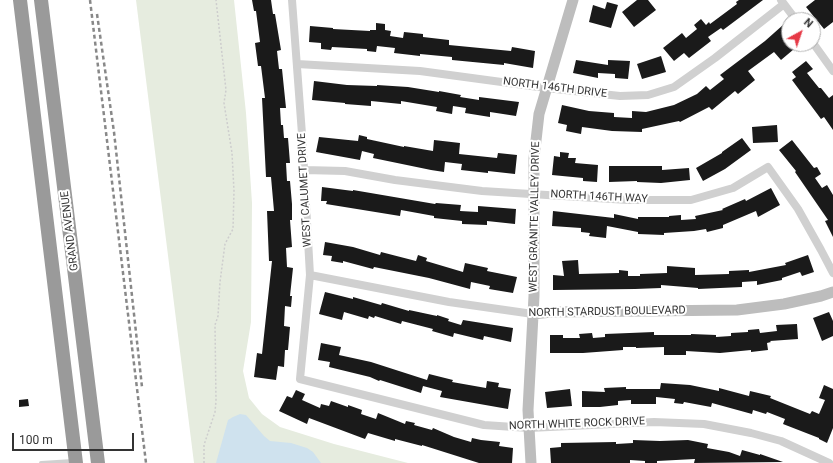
<!DOCTYPE html>
<style>
body{margin:0}
#map{position:relative;width:833px;height:463px;overflow:hidden;background:#fff;font-family:Roboto,sans-serif}
canvas{display:block}
.north{position:absolute;left:781px;top:12px;width:40px;height:40px;box-sizing:border-box;background:#fff;border:1px solid #adadad;border-radius:50%;rotate:40deg;font-size:11px;font-weight:700;line-height:16px;text-align:center;color:#333}
.north::after{content:'';display:block;margin:auto;width:14px;height:18px;background:#e63946;clip-path:polygon(50% 0,100% 100%,50% 72%,0 100%)}
.scale{position:absolute;left:12px;top:433px;width:122px;height:18px;box-sizing:border-box;border:2px solid #333;border-top:0;padding-left:5px;font-size:12px;line-height:14px;white-space:nowrap;color:#333;-webkit-text-stroke:3px #fff;paint-order:stroke}
</style>
<div id="map">
<canvas width="833" height="463"></canvas>
<div class="north">N</div>
<div class="scale">100 m</div>
</div>
<script>
const ctx = document.querySelector('canvas').getContext('2d');
ctx.lineJoin = 'round';
function paint(path, color) { ctx.fillStyle = color; ctx.fill(path, 'evenodd'); }
const toPath = rows => new Path2D(rows.map(r => 'M' + r).join(''));
function trace(path, color, width, dash) { ctx.strokeStyle = color; ctx.lineWidth = width; ctx.lineCap = dash ? 'butt' : 'round'; ctx.setLineDash(dash || []); ctx.stroke(path); }
function drawText(font, color, halo, rows, align = 'center') {
  ctx.font = font + ' Roboto,sans-serif'; ctx.lineWidth = 4; ctx.setLineDash([]); ctx.textBaseline = 'middle'; ctx.strokeStyle = halo; ctx.fillStyle = color; for (const [text, x, y, turn = 0] of rows) {
    ctx.save(); ctx.translate(x, y); ctx.rotate((+turn || 0) * Math.PI / 180); ctx.textAlign = isNaN(turn) ? turn : align; if (halo) ctx.strokeText(text, 0, 0); ctx.fillText(text, 0, 0); ctx.restore();
  }
}
const green = toPath([
 [136,0,234,0,246,113,252,203,251,322,243,371,249,398,262,414,280,427,334,444,408,463,194,463]
]);
const water = toPath([
 [240,414,246,415,264,436,270,441,291,443,307,448,313,452,321,463,216,463,228,420,233,417]
]);
const building = toPath([
 [252,0,271,0,273,14,275,14,281,50,277,51,279,69,282,69,286,108,280,108,281,125,283,125,284,138,288,138,290,163,286,163,287,181,290,181,292,204,292,220,290,220,292,247,286,248,287,267,293,268,290,296,292,296,291,307,285,306,284,326,290,327,288,350,285,350,284,367,278,366,276,380,254,377,257,353,262,354,272,261,269,261,267,211,274,211,271,177,266,177,262,98,265,98,261,66,258,66,255,43,260,42,256,11,254,11],
 [637,0,648,0,656,10,634,27,622,12],
 [739,0,763,0,723,30,721,28,708,37,711,41,689,58,684,53,674,61,663,48,682,33,686,38,697,29,694,25,701,19,706,25,709,22,710,24,737,4,736,2],
 [815,0,833,0,833,22,824,29,806,7],
 [607,2,618,5,611,28,589,22,593,5,605,9],
 [376,23,385,24,385,30,391,31,390,36,403,38,404,32,423,34,423,37,449,40,449,45,511,51,512,47,535,51,533,68,504,63,504,65,452,60,452,57,420,54,420,56,394,53,395,48,377,46,376,52,367,51,367,49,332,47,331,50,321,49,321,43,309,42,310,26,333,28,333,29,370,31,370,30,376,30],
 [783,25,789,32,789,44,800,44,781,60,774,52,748,71,755,80,738,94,735,91,712,110,709,107,680,122,679,121,642,129,642,132,612,131,582,127,581,134,566,131,567,125,558,123,562,105,589,111,614,113,614,117,632,118,632,111,646,112,674,105,697,94,706,86,710,90,724,79,720,75,765,41],
 [661,56,666,72,642,79,637,64],
 [576,60,608,65,608,60,630,61,628,79,615,78,615,74,598,73,598,78,573,73],
 [806,61,813,69,807,73,819,88,821,88,829,98,833,95,833,130,824,117,821,119,792,80,796,77,792,72],
 [314,81,347,85,377,86,377,85,408,87,439,92,439,91,461,95,460,97,479,100,479,97,519,102,516,116,490,112,490,117,465,113,466,108,453,106,452,114,436,111,437,107,401,101,401,104,371,101,371,106,345,104,345,103,312,100],
 [777,125,778,142,753,143,752,127],
 [359,135,367,137,367,139,404,147,404,146,433,151,434,140,460,143,459,154,497,158,498,153,517,155,515,174,488,171,488,173,461,170,462,164,445,162,444,172,431,170,373,158,374,154,362,151,360,160,316,152,319,137,358,141],
 [742,138,751,150,725,169,703,181,696,168,722,153,722,152],
 [792,140,814,168,817,167,821,174,815,178,822,188,827,185,833,195,833,237,825,221,828,220,795,172,796,171,779,150],
 [560,152,569,153,568,158,576,158,575,163,598,165,597,182,583,181,583,178,552,175,554,156,560,157],
 [609,166,662,166,662,170,689,168,690,180,661,183,637,182,637,181,609,182],
 [322,187,353,191,353,190,435,204,436,203,461,205,460,211,478,212,478,206,516,209,515,224,487,221,487,225,462,224,462,221,434,218,434,216,401,210,400,216,326,204,327,201,321,201],
 [771,188,780,205,758,217,756,211,723,225,723,228,707,232,706,229,694,231,664,233,664,235,638,234,638,232,607,226,606,238,589,236,590,233,581,232,581,228,552,226,553,211,614,218,614,214,638,219,638,217,669,217,669,216,681,215,681,220,696,219,695,216,723,210,722,209,745,199,746,201],
 [325,242,353,247,380,255,381,252,416,261,418,255,427,258,426,261,463,272,465,263,488,268,487,271,517,277,513,293,489,289,490,286,471,282,470,289,429,278,374,267,373,269,343,261,343,263,331,261,332,256,323,255],
 [808,255,814,272,802,276,800,272,782,278,782,280,757,285,757,281,742,282,742,287,698,289,698,288,661,285,661,288,635,289,553,290,553,275,564,276,562,261,578,260,579,274,619,273,619,270,628,271,628,276,640,276,640,274,667,273,667,266,695,268,695,275,729,274,729,271,749,270,749,272,786,265,785,263],
 [325,292,353,299,353,297,381,305,382,303,409,311,409,310,437,316,437,315,449,319,448,321,461,325,463,320,513,328,511,342,484,336,483,340,454,333,453,337,432,331,433,329,402,321,401,324,375,316,374,318,369,316,368,319,344,312,342,320,319,314],
 [829,312,833,321,833,336,822,341,813,318],
 [797,324,798,339,770,341,771,342,767,343,768,350,751,352,751,350,720,353,686,351,686,355,664,355,664,347,636,348,636,347,623,347,623,350,583,353,550,353,550,335,563,335,563,338,580,338,579,334,592,333,593,338,605,337,605,334,654,332,654,335,691,335,691,334,716,335,716,337,731,336,731,333,748,332,748,330,759,329,760,333,777,331,776,325],
 [321,343,341,347,339,355,371,362,427,380,429,374,453,380,452,382,486,388,487,381,499,383,498,387,511,389,508,409,440,397,442,391,423,386,421,393,380,380,379,381,370,377,329,367,330,362,318,360],
 [661,383,690,385,719,391,719,388,749,396,750,391,771,396,770,398,810,414,812,411,819,414,825,400,819,398,824,385,833,389,833,428,827,443,819,439,819,438,783,424,785,419,767,412,766,414,753,410,752,414,712,403,711,407,684,402,683,404,674,403,675,399,656,397,656,404,631,404,631,400,618,401,618,405,600,407,582,407,582,391,605,392,604,388,626,387,626,389,660,389],
 [570,389,572,406,547,408,545,392],
 [296,390,305,394,302,400,320,408,321,404,329,406,331,401,348,407,348,405,362,410,361,414,376,419,378,413,405,424,406,421,415,423,414,425,432,430,433,428,454,437,471,442,472,438,481,440,500,442,499,446,513,448,512,463,479,463,422,445,422,446,395,439,395,441,368,433,365,439,309,418,307,424,279,411,287,396,292,398],
 [28,399,29,406,19,407,19,400],
 [633,440,660,441,688,440,708,444,707,448,729,452,740,456,742,450,760,455,760,454,783,462,694,463,695,459,657,461,657,463,645,463,645,461,630,460,630,463,551,463,550,448,561,447,561,443,616,442,616,444,633,443]
]);
const path = toPath([
 [204,463,204,445,215,412,216,401,215,325,218,316,220,282,225,244,233,229,234,191,232,153,224,103,226,90,216,0]
]);
const lane = toPath([
 [41,463,73,461]
]);
const street = toPath([
 [292,0,302,134,310,275,300,379,484,425,529,428,654,422,704,424,751,433,781,441,829,463],
 [781,0,796,20],
 [813,43,833,71],
 [297,64,420,71,546,88,620,96,648,95,674,87,715,58,784,4],
 [304,170,345,171,395,180,482,191,628,200,691,200,733,188,768,167,798,209,821,250,833,273],
 [310,275,449,302,533,314]
]);
const secondary = toPath([
 [533,314,552,312,737,310,784,304,821,296,833,292],
 [531,463,528,410,534,296,534,158,539,114,573,0]
]);
const highway = toPath([
 [20,0,76,463],
 [41,0,98,463]
]);
const rail = toPath([
 [90,0,146,463],
 [97,14,114,132,142,387]
]);
const streetNames = [
 ["NORTH 146TH DRIVE",555,88,7],
 ["WEST CALUMET DRIVE",305,190,-93],
 ["NORTH 146TH WAY",599,197,3],
 ["WEST GRANITE VALLEY DRIVE",535,217,-89],
 ["GRAND AVENUE",70,231,-97],
 ["NORTH STARDUST BOULEVARD",607,312,-1],
 ["NORTH WHITE ROCK DRIVE",577,424,-2]
];
paint(green, '#e6ecdf');
paint(water, '#cfe2ee');
paint(building, '#1a1a1a');
trace(path, '#cdcdcd', 1.5, [2, 2]);
trace(lane, '#d0d0d0', 4);
trace(street, '#d0d0d0', 8);
trace(secondary, '#bdbdbd', 11);
trace(highway, '#9a9a9a', 14);
trace(rail, '#888', 2.5, [4, 3]);
drawText('11px', '#333', '#fff', streetNames);
</script>
